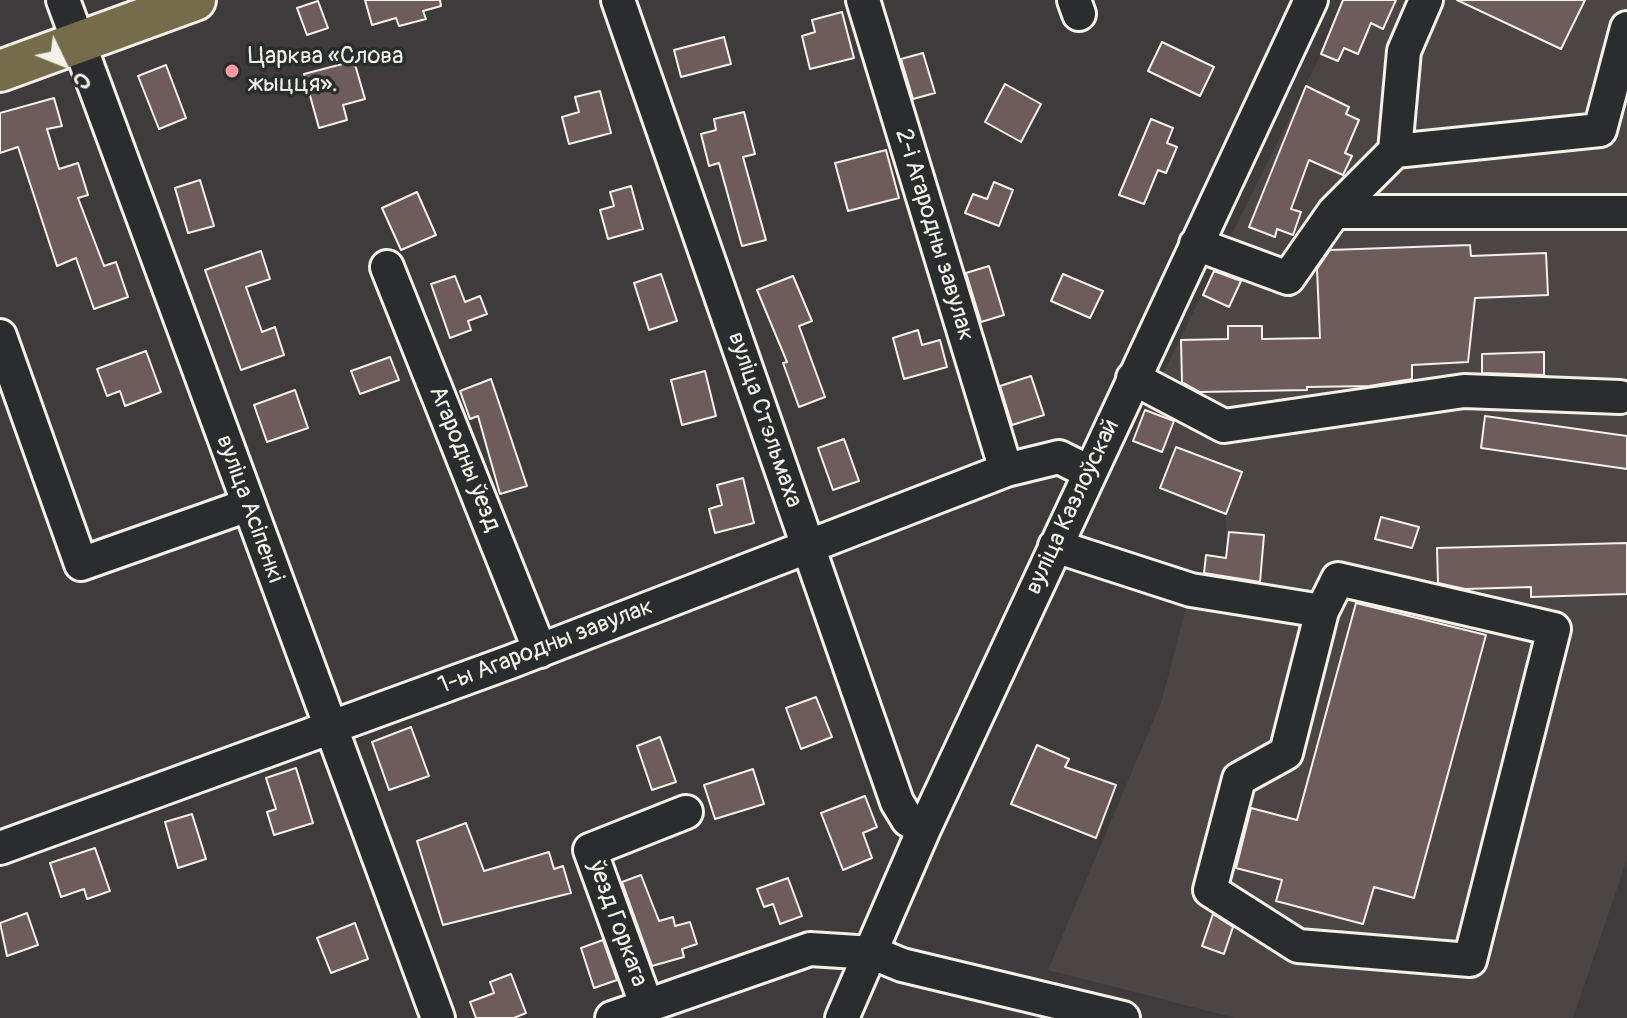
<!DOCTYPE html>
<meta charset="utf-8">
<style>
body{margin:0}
#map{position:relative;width:1627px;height:1018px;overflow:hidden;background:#3e3b3c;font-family:Pangolin,sans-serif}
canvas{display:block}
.north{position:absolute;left:24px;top:24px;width:80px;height:80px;-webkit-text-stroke:6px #2a2d2e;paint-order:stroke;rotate:133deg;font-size:22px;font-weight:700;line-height:32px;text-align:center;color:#f4f1e8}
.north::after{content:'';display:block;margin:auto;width:28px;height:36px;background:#f4f1e8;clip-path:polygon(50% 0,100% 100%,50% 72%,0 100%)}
</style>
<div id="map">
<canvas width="1627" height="1018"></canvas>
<div class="north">С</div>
</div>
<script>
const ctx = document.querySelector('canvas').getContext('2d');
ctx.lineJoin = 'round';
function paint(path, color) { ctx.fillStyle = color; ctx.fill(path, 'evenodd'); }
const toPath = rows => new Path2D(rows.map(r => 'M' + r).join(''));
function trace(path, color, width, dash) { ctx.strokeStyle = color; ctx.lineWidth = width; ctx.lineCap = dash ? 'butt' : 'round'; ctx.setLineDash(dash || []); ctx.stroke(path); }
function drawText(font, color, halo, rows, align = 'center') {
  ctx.font = font + ' Pangolin,sans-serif'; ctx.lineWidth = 7; ctx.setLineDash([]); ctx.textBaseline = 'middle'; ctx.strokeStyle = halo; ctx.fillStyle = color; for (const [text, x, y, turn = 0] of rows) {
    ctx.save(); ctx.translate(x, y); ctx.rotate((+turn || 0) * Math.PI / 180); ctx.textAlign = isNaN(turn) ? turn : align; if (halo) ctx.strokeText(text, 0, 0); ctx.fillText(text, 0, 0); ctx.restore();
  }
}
const built = toPath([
 [1343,0,1627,0,1627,859,1573,1018,1236,1018,1048,970,1161,703,1191,590,1203,584,1206,555,1226,557,1226,514,1160,488,1176,447,1162,452,1133,441,1145,410,1321,54]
]);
const building = toPath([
 [365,0,440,0,441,6,423,11,426,19,399,26,396,18,372,25,365,0],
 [1343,0,1396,0,1383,29,1371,23,1358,54,1344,48,1338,61,1321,54,1343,0],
 [1457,0,1585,0,1561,49,1457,0],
 [318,1,328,28,307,35,297,8,318,1],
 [842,12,854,58,810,69,802,36,815,32,812,20,842,12],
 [724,37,731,64,681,77,674,50,724,37],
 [1162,42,1214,67,1200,96,1148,71,1162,42],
 [923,53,935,93,913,99,901,59,923,53],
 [354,61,365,99,343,105,347,120,319,128,304,74,354,61],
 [166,65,186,118,159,129,138,76,166,65],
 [1005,84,1041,104,1021,142,985,122,1005,84],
 [1306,86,1349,107,1346,114,1359,120,1345,153,1352,156,1343,175,1309,160,1291,209,1301,212,1293,235,1277,229,1275,237,1249,227,1306,86],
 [600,91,611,133,569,144,562,117,579,112,575,97,600,91],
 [54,98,62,126,47,129,59,169,78,163,88,195,78,198,104,266,116,262,128,297,94,309,76,258,57,266,18,147,0,153,0,113,54,98],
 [744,112,755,154,743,157,766,240,742,246,719,163,709,166,701,134,716,130,714,119,744,112],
 [1151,119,1173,128,1167,143,1177,147,1166,173,1158,170,1144,204,1119,195,1151,119],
 [886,150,899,198,848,211,835,163,886,150],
 [200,180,214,226,188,233,175,188,200,180],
 [994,182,1013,190,999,226,965,213,973,194,987,199,994,182],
 [631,186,643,229,608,239,600,210,614,206,610,192,631,186],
 [417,192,436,235,401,250,382,208,417,192],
 [1470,245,1471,256,1546,253,1548,295,1475,298,1468,362,1412,365,1412,379,1369,386,1307,387,1307,390,1200,392,1182,382,1181,340,1228,339,1228,326,1262,326,1262,339,1320,338,1317,269,1330,250,1470,245],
 [261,251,270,279,246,287,262,332,275,327,284,355,241,370,205,270,261,251],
 [989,266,1004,315,981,322,966,273,989,266],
 [1214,271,1241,281,1229,307,1203,295,1214,271],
 [661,274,677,321,649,330,634,283,661,274],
 [1063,274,1103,291,1090,318,1051,301,1063,274],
 [455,276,465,302,480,296,487,314,468,321,471,330,450,338,431,284,455,276],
 [793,276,812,321,799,326,825,397,799,407,783,363,787,362,757,290,793,276],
 [918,330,922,345,940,340,947,367,904,379,893,338,918,330],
 [146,351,161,392,125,406,120,391,107,396,97,369,146,351],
 [1544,352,1544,375,1482,373,1482,354,1544,352],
 [390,357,399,380,360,394,351,371,390,357],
 [705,371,716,416,682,425,671,380,705,371],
 [1031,376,1044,415,1012,425,1000,386,1031,376],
 [491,379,527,486,500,494,478,416,470,419,460,391,491,379],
 [295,390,308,428,267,442,254,405,295,390],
 [1145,410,1174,421,1162,452,1133,441,1145,410],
 [1485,416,1627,436,1627,469,1481,448,1485,416],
 [844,439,859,481,833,490,818,448,844,439],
 [1176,447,1242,472,1226,514,1160,488,1176,447],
 [743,478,754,523,715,533,709,509,722,505,717,485,743,478],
 [1381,517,1419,527,1412,548,1375,539,1381,517],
 [1229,532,1264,535,1260,582,1204,573,1206,555,1226,558,1229,532],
 [1627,543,1627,594,1531,597,1531,587,1465,589,1438,583,1437,548,1627,543],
 [1356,603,1486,635,1414,898,1374,887,1363,924,1276,901,1282,880,1236,868,1251,808,1297,820,1356,603],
 [816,697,832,737,801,749,786,708,816,697],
 [411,727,429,776,389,790,372,742,411,727],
 [660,737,676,782,652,790,637,746,660,737],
 [1037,745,1069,759,1065,767,1116,785,1096,838,1011,804,1037,745],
 [296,768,313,823,274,835,267,812,276,809,266,778,296,768],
 [753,769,764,804,715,819,704,785,753,769],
 [865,796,877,827,863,833,872,858,843,870,821,813,865,796],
 [192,814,206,859,178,868,165,822,192,814],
 [466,823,484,871,549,852,554,869,563,866,571,893,443,925,417,841,466,823],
 [95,848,110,891,87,899,84,889,61,897,50,863,95,848],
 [641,875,659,921,673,917,675,926,690,922,697,944,682,949,684,957,652,966,622,882,641,875],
 [788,878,802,916,780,924,773,904,764,907,757,889,788,878],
 [27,913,38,945,7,956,0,923,27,913],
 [1213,914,1233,927,1224,954,1202,946,1213,914],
 [355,923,368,959,331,973,317,938,355,923],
 [603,940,617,980,594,988,581,948,603,940],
 [511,974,526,1013,514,1018,476,1018,470,1002,494,993,490,982,511,974]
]);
const minor = toPath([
 [63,0,438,1018],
 [618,0,897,802,908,820,924,829],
 [863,0,1006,470],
 [1074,0,1079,14],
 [1395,151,1404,51,1426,0],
 [1334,212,1627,212],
 [1196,244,1288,278,1334,212,1395,151,1600,130,1627,28],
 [387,267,540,651],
 [0,336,81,564,248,505],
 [1133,378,1224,426,1464,391,1620,397],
 [1055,546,1191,590,1322,611,1286,753,1239,779,1210,890,1298,946,1470,960,1554,629,1338,579,1322,611],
 [0,848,510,662,1006,470,1059,457,1089,472],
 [646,1004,590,850,686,812],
 [612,1018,810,949,873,953,902,965,1123,1018],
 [842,1018,924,829,1311,0]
]);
const major = toPath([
 [0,71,195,0]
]);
const markers = [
 [232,71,8,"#ff9aa2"]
];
const poiNames = [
 ["Царква «Слова",248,57],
 ["жыцця».",248,85]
];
const streetNames = [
 ["2-і Агародны завулак",934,235,73],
 ["вуліца Стэльмаха",764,420,71],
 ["Агародны ўезд",464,459,68],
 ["вуліца Казлоўскай",1073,507,-65],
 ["вуліца Асіпенкі",249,509,70],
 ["1-ы Агародны завулак",546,647,-21],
 ["ўезд Горкага",617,924,70]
];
paint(built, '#4c4545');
paint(building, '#6e5b5b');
trace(building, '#f4f1e8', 2);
trace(minor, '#f4f1e8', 38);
trace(major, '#f4f1e8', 46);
trace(minor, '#2a2d2e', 32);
trace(major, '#746c4b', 40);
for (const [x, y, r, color] of markers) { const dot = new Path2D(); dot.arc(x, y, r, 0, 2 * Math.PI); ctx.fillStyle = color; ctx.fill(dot); trace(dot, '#2a2d2e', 3); }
drawText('24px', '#f4f1e8', '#2a2d2e', poiNames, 'left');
drawText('24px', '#f4f1e8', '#2a2d2e', streetNames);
</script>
